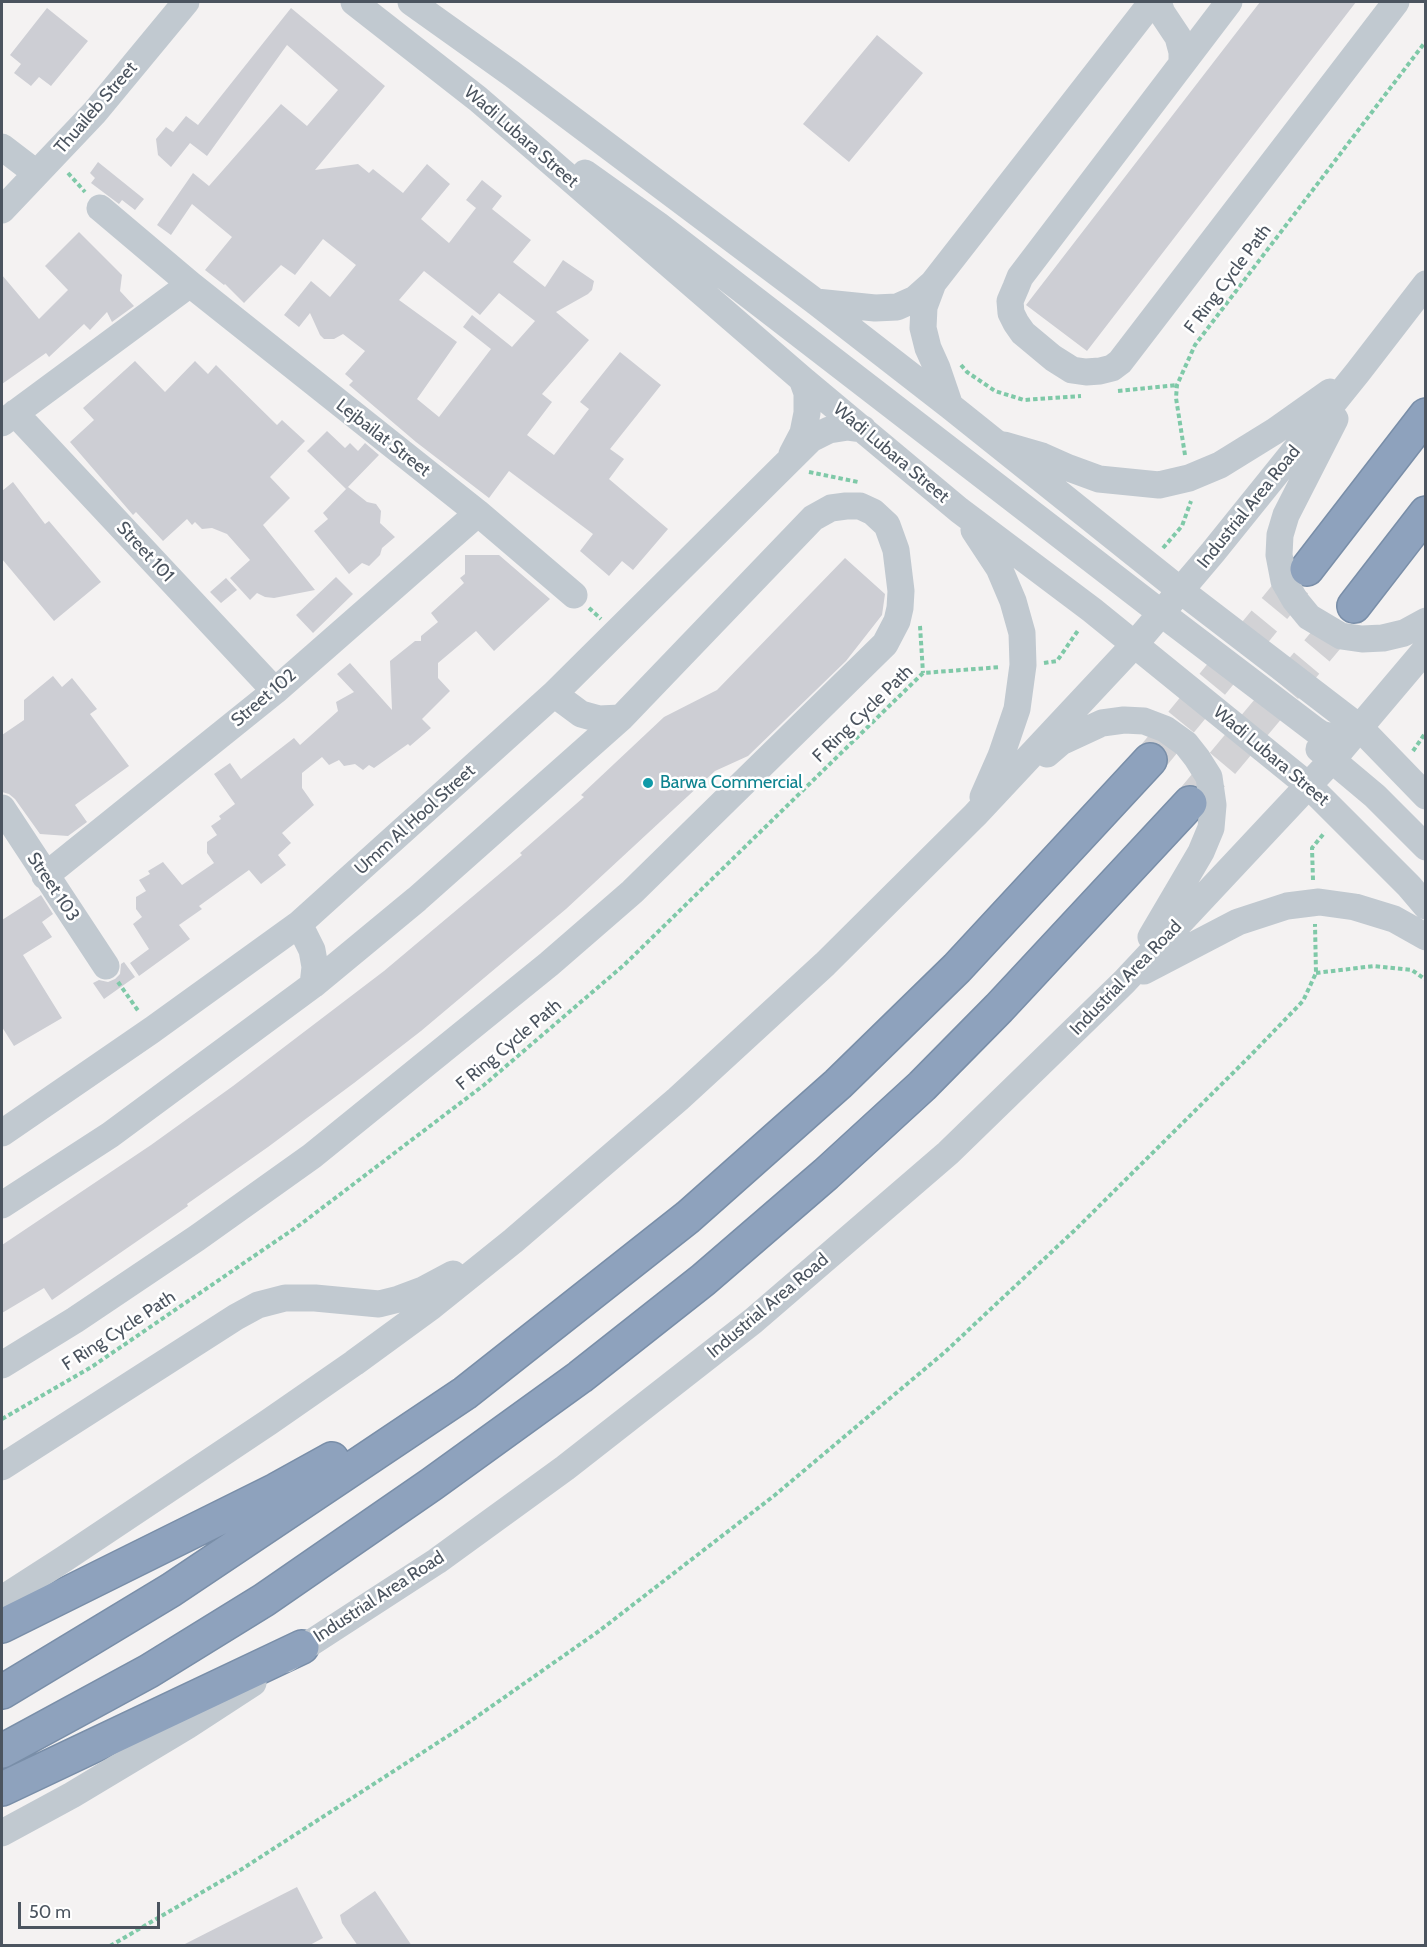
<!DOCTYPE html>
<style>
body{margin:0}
#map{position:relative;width:1427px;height:1947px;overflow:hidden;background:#f4f2f2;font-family:Cabin,sans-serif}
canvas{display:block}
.frame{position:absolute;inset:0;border:3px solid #4b545f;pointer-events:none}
.scale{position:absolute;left:18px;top:1902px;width:142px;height:27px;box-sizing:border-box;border:3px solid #4b545f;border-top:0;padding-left:8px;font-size:18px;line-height:21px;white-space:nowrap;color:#4b545f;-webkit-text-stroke:4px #fff;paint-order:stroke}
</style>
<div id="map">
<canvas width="1427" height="1947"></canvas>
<div class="frame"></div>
<div class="scale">50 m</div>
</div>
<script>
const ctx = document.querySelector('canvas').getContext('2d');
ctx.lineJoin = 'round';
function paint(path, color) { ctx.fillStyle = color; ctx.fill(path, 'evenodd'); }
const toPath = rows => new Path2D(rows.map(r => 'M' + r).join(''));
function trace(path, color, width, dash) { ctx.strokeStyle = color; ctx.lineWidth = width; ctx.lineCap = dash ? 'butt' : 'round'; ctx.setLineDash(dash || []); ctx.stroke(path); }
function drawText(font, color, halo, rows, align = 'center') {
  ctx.font = font + ' Cabin,sans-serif'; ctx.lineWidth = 5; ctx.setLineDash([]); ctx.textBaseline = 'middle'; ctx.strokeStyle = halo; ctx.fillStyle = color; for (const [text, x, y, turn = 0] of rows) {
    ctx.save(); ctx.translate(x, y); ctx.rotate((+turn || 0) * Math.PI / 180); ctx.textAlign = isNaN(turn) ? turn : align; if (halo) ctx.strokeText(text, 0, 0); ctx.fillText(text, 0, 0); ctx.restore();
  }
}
const building = toPath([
 [1260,2,1356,2,1087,351,1026,305],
 [47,8,88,41,51,86,39,77,31,86,14,73,21,64,10,55],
 [291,8,385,86,315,170,358,164,369,173,373,169,403,193,427,164,450,184,421,219,449,243,476,208,466,200,482,180,502,196,492,209,531,240,513,262,545,287,563,260,594,281,592,290,588,294,556,312,589,340,542,394,552,402,527,435,554,455,589,409,580,402,620,352,661,385,610,449,624,459,609,479,668,529,633,570,622,561,609,576,580,551,593,534,509,471,489,498,416,442,349,385,353,381,345,374,365,351,343,334,334,339,324,339,320,335,310,313,299,327,284,315,311,281,330,297,356,265,323,239,295,275,281,265,244,303,225,284,224,285,205,270,232,237,192,204,171,235,157,225,193,173,209,186,281,104,307,126,338,90,287,45,207,156,190,143,171,167,158,155,156,139,166,127,173,132,186,116,198,125],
 [424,271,480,315,499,293,535,321,512,347,472,315,463,327,491,349,439,417,417,399,457,342,399,300],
 [877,35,923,73,849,162,803,124],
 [98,162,144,199,135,210,122,200,119,204,91,183,95,178,90,173],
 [79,232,122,275,120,291,134,306,112,322,107,312,90,330,84,324,49,357,46,353,2,384,2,275,39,319,68,290,45,266],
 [135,361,165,392,195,361,208,374,216,365,277,425,282,420,305,441,270,477,290,498,263,525,315,590,274,598,265,597,257,593,250,600,230,578,250,560,227,534,212,528,202,529,195,522,192,525,187,519,163,541,136,512,133,515,70,442,94,420,83,408],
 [327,431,345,448,350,443,358,451,365,443,379,455,346,489,307,451],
 [13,482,45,524,49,521,101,582,54,621,2,559,2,491],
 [348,487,367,502,376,504,381,511,380,523,395,537,382,548,380,555,369,566,362,563,349,574,314,531,328,519,323,513],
 [465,555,499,555,550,599,494,651,476,631,438,663,438,678,450,691,422,719,431,728,410,746,408,744,374,768,369,765,363,770,355,764,344,766,339,760,329,765,322,757,302,773,302,788,314,805,282,833,291,843,278,855,286,865,261,884,249,870,199,906,202,909,179,925,190,939,139,976,130,963,149,949,133,924,142,917,136,909,136,897,146,891,139,880,150,874,148,871,163,862,182,885,214,863,207,853,207,842,217,835,211,826,221,819,219,816,235,804,214,774,230,763,241,779,294,738,300,745,338,711,336,702,354,692,337,674,350,663,392,710,390,661,415,641,421,641,421,636,438,622,431,613,464,583,460,578,465,574],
 [845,558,885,594,882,615,846,661,748,756,715,771,566,909,421,1031,354,1083,268,1147,187,1204,188,1206,52,1300,44,1288,2,1313,2,1245,151,1145,233,1086,384,971,522,855,520,853,584,797,581,795,664,717,717,690],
 [336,577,353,594,313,633,296,615],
 [226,578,237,590,221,603,210,592],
 [53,676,62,687,72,678,97,709,90,714,129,766,75,805,87,822,68,836,40,834,15,799,9,794,2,792,2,735,24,720,24,700],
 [41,895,53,914,42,922,52,937,23,955,62,1018,14,1046,2,1027,2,920],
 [124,962,135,977,104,999,93,983,99,980,108,982,115,979,120,974,121,964],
 [297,1887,323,1938,308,1946,181,1946],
 [375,1891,412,1946,358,1946,342,1923,340,1915]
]);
const highwayTunnel = toPath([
 [1150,760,1307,569],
 [1191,801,1352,609]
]);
const path = toPath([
 [68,173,85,192],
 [961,365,967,372,995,391,1024,400,1081,396],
 [1118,391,1177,385],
 [1185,455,1176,398,1177,385,1195,345,1426,41],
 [809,472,858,482],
 [1163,548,1182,526,1191,501],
 [589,608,601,619],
 [920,626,923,673],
 [1044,663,1057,661,1079,629],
 [1413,751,1426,732],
 [1313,880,1312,848,1325,832],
 [1316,973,1374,966,1412,970,1426,980],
 [118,982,139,1012],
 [2,1419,93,1366,301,1224,484,1085,624,965,923,673,1001,667],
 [110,1946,242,1869,462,1727,599,1631,775,1495,945,1352,1076,1229,1248,1058,1303,1001,1316,973,1315,924]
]);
const minor = toPath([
 [354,2,478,99,802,379,959,510,1092,610,1309,786,1409,886,1426,906],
 [411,2,512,74,816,302,950,406,1180,590,1360,728,1426,796],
 [1158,2,1162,13,1178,37,1182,52,1182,64],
 [1229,2,1020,277,1016,287,1010,301,1011,313,1016,323,1023,333,1053,358,1072,370,1086,372,1100,371,1112,368,1120,362,1396,2],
 [2,147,36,173],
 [585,173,658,225,1161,613,1315,730,1321,734,1336,738,1350,736,1360,728],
 [100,208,190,284,478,513,574,595],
 [2,210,95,112,186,2],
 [933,283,924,307,923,328,928,348,937,368,950,406],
 [816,302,875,308,897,307,915,299,933,283,1152,2],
 [15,413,275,691],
 [1335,419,1286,515,1280,535,1279,555,1284,581,1295,600,1309,617,1341,636,1362,639,1383,638,1404,633,1426,621],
 [2,423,190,284],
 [1004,445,1042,456,1069,468,1099,479,1159,485,1189,478,1220,465,1275,431,1330,392],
 [792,454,803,433,807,413,807,393,802,379],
 [974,530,999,568,1013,601,1022,633,1023,665,1017,709,1001,756,983,797],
 [554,694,581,714,599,719,621,718],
 [1319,749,1375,796,1426,847],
 [1047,754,1061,742,1102,723,1124,720,1144,721,1165,729,1186,744,1197,758,1209,777,1213,805,1211,828,1201,852,1151,937],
 [2,808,106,966],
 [45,876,275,691,478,513],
 [299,924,312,950,315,967,313,985],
 [1144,971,1238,922,1287,906,1319,902,1355,907,1394,919,1426,937],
 [2,1133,152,1030,299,924,554,694,811,439,829,430,848,427,863,429],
 [2,1205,110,1135,313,985,417,899,621,718,813,518,831,508,846,506,860,506,873,512,887,525,896,550,901,591,900,608,897,621,885,644,632,892,549,964,312,1156,197,1238,75,1320,2,1365],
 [2,1467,236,1317,258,1305,285,1298,315,1298,379,1304,399,1299,423,1290,453,1274],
 [2,1599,64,1559,269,1422,354,1363,432,1306,513,1241,678,1099,825,964,975,815,1135,644,1213,552,1358,372,1426,284],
 [286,1659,437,1561,565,1468,753,1321,948,1153,1124,982,1333,759,1426,649],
 [2,1833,72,1795,187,1726,253,1683]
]);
const highway = toPath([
 [1307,569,1426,415],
 [1354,606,1426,513],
 [2,1626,276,1490,332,1459],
 [2,1692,171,1590,465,1393,688,1217,838,1084,957,968,1150,760],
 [2,1751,149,1671,264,1600,432,1484,580,1377,703,1280,826,1174,922,1086,999,1008,1190,803],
 [2,1789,302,1647]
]);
const markers = [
 [648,783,6,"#0f9aa8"]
];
const streetNames = [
 ["Thuaileb Street",96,108,-49],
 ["Wadi Lubara Street",521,137,41],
 ["F Ring Cycle Path",1228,279,-53],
 ["Lejbailat Street",383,438,38],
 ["Wadi Lubara Street",891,453,40],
 ["Industrial Area Road",1249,507,-51],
 ["Street 101",145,552,47],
 ["Street 102",264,698,-40],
 ["F Ring Cycle Path",863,714,-44],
 ["Wadi Lubara Street",1271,756,40],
 ["Umm Al Hool Street",415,820,-42],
 ["Street 103",53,887,56],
 ["Industrial Area Road",1126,978,-46],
 ["F Ring Cycle Path",509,1045,-40],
 ["Industrial Area Road",768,1306,-40],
 ["F Ring Cycle Path",119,1331,-33],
 ["Industrial Area Road",379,1597,-33]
];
const cultureNames = [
 ["Barwa Commercial",660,783]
];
paint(building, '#cdced4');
trace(highwayTunnel, '#d2d2d5', 33, [33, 16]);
trace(highway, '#798ea8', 36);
trace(path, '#7fc9a8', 4, [4.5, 3]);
trace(minor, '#c1c9d0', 27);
trace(highway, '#8ea2bd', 33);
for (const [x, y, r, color] of markers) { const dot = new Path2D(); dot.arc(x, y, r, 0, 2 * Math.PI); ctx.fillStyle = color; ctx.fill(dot); trace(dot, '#fff', 2); }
drawText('18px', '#4b545f', '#fff', streetNames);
drawText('18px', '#0d838f', '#fff', cultureNames, 'left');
</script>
